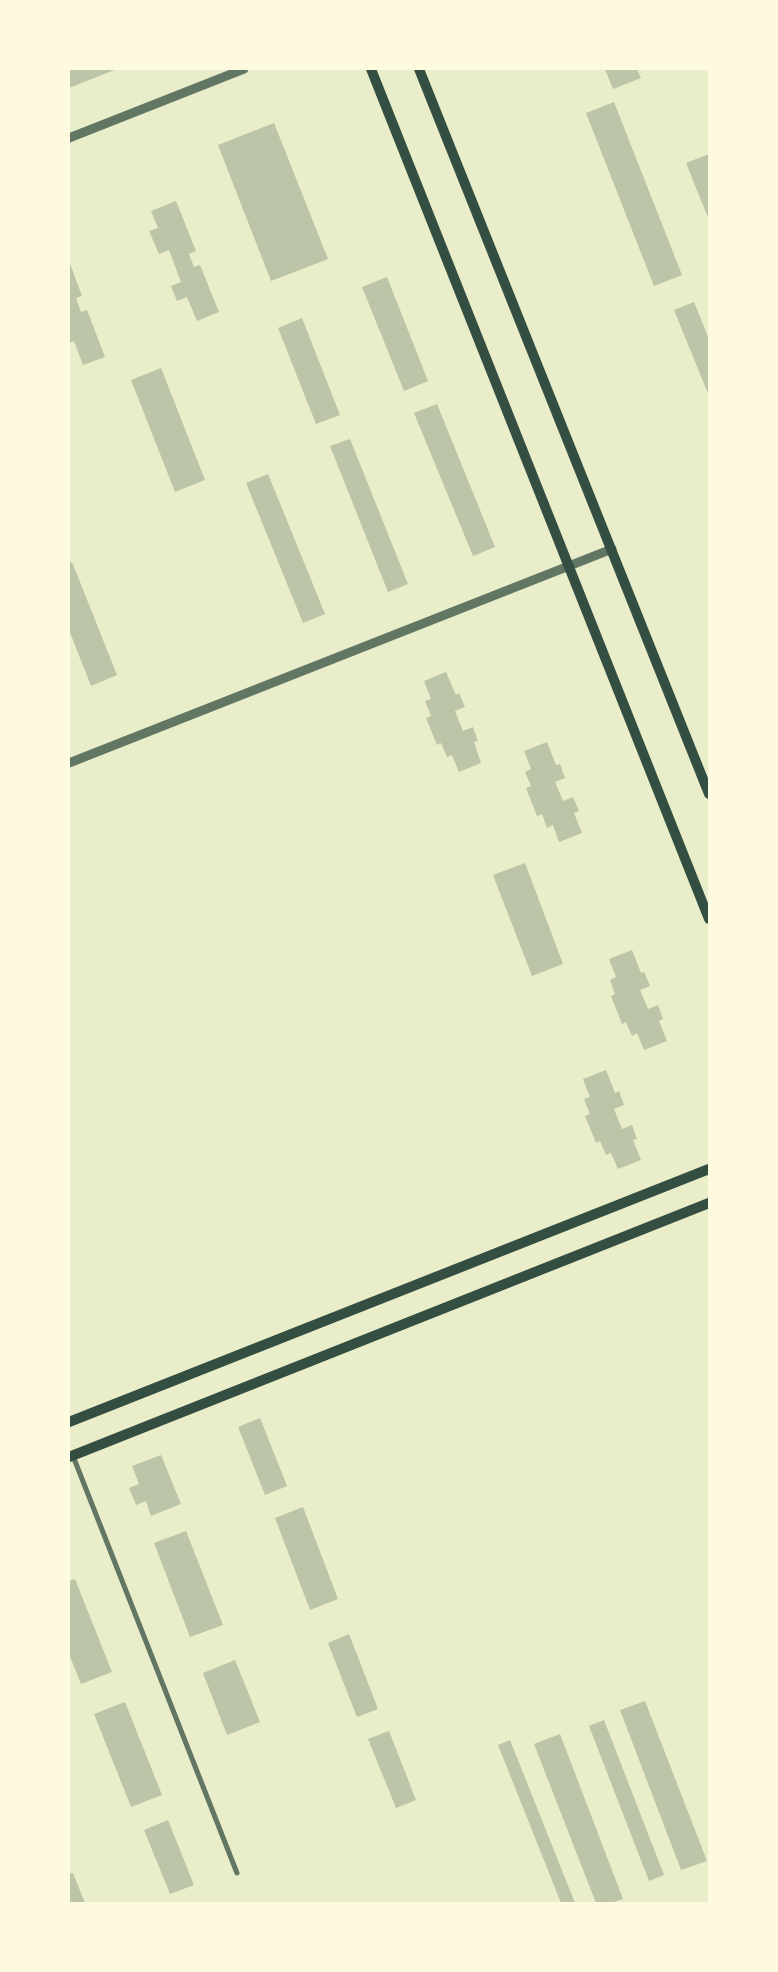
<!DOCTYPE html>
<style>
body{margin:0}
#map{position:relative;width:778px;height:1972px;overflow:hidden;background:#e9edc9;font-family:Mulish,sans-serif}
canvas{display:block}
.frame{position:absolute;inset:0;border:70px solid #fefae0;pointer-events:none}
</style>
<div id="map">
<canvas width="778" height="1972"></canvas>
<div class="frame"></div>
</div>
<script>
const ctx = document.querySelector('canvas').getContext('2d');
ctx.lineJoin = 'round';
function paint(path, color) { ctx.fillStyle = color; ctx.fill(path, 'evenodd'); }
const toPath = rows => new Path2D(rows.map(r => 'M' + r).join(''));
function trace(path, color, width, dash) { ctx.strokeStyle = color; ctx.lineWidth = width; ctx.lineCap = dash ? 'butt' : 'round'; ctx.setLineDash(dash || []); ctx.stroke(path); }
const building = toPath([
 [69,69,117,69,69,88],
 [605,69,637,69,641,78,613,89],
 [614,102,682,275,654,286,586,113],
 [274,123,328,259,271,281,218,145],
 [709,154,709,220,686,163],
 [176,201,196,251,189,254,194,267,200,265,219,312,197,321,187,297,177,301,171,286,181,282,169,250,159,254,149,231,158,228,151,211],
 [69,261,82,296,76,298,81,312,87,310,105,357,83,365,74,341,69,343],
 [387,277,428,381,404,391,362,287],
 [694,302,709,339,709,396,674,310],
 [302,318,340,415,316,424,278,328],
 [161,368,205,480,175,492,131,380],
 [437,404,495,547,473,556,414,413],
 [350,439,408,584,388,592,330,446],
 [268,474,325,614,303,623,246,483],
 [72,562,117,675,91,686,69,630,69,563],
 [446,672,456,695,459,693,465,707,455,711,463,731,473,727,478,741,474,742,481,763,459,772,452,755,447,757,441,743,437,745,426,718,431,716,425,701,431,699,424,681],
 [547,742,556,765,560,764,565,778,555,782,563,801,573,797,579,811,574,813,582,833,559,842,553,825,547,828,542,814,537,816,526,788,531,786,525,772,531,769,524,751],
 [525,863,563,964,532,976,493,875],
 [632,950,641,973,644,972,650,986,640,990,648,1009,658,1005,663,1019,659,1021,667,1041,644,1050,637,1033,632,1036,626,1022,622,1024,611,996,615,994,610,980,616,977,609,959],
 [606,1070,615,1093,619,1091,624,1105,614,1109,622,1129,632,1125,637,1139,633,1140,641,1160,618,1169,611,1153,606,1155,600,1141,596,1143,585,1116,590,1114,584,1099,590,1097,583,1079],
 [260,1418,287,1486,265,1495,238,1427],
 [161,1455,181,1504,151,1516,146,1501,136,1505,129,1488,139,1484,132,1466],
 [303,1507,338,1599,310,1610,275,1518],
 [186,1531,223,1625,190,1637,154,1543],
 [75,1579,112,1672,81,1684,69,1654,69,1581],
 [349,1634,378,1709,357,1717,328,1643],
 [235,1660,260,1722,227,1735,203,1673],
 [645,1701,707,1861,681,1870,620,1710],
 [125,1702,162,1795,131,1807,94,1714],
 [604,1720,664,1875,649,1881,589,1726],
 [389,1731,416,1800,396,1808,368,1739],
 [560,1734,623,1899,611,1903,596,1903,534,1744],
 [510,1740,575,1903,561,1903,498,1745],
 [168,1820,194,1885,170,1894,144,1830],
 [73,1873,85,1903,69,1903,69,1874]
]);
const minor = toPath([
 [73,1456,237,1873]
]);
const tertiary = toPath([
 [69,138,244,69],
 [69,763,612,549]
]);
const secondary = toPath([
 [371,69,709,919],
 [419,69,709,794],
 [69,1422,709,1169],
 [69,1457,709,1203]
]);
paint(building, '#bcc5a7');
trace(minor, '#617663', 5);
trace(tertiary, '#617663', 9);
trace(secondary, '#344e41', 10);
</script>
